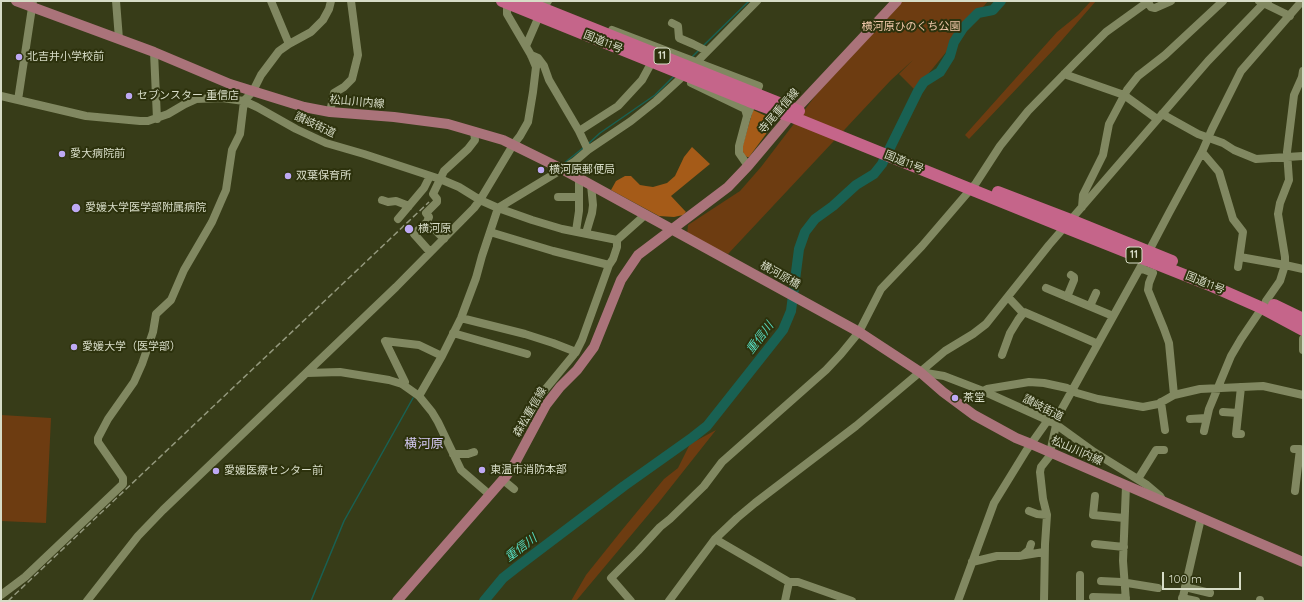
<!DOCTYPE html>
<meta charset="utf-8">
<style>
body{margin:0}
#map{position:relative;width:1304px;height:602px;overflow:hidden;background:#373c18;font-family:Quicksand,sans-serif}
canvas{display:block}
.frame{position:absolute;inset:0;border:2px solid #d7dcc7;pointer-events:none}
.scale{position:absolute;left:1162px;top:572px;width:79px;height:18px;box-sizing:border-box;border:2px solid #d7dcc7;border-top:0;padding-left:5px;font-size:12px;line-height:14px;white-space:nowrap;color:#d7dcc7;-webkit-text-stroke:3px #2d320d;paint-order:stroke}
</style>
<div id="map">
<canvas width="1304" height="602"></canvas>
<div class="frame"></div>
<div class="scale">100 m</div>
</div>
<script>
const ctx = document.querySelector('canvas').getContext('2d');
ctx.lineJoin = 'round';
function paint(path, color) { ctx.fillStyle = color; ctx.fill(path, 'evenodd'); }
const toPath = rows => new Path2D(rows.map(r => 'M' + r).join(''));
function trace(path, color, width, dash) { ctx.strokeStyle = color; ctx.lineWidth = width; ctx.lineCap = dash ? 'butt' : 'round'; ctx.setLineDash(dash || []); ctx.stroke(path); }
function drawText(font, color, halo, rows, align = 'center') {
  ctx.font = font + ' Quicksand,"Noto Sans JP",sans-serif'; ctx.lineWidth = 4; ctx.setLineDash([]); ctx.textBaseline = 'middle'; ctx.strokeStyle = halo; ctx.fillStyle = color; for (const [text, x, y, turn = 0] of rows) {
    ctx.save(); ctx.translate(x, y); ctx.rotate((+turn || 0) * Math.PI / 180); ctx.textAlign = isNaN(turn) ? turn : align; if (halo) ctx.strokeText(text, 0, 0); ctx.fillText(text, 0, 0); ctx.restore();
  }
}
const green = toPath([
 [899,1,988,1,915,90,899,74,913,60,891,80,728,254,687,235,688,225,740,191,761,167,822,87],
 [1091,1,1096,1,1056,47,969,139,965,135,1057,32,1078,15],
 [1,415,51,418,46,523,1,521],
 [716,430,659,502,576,601,571,601,586,575,622,530,664,479,678,468,690,444]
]);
const forest = toPath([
 [753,110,766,116,769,127,766,134,749,157,747,157,744,155,742,148],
 [692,147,710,164,671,196,686,212,683,215,674,217,659,216,611,190,616,181,625,176,631,176,640,185,646,186,653,187,667,183,675,176,684,157]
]);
const stream = toPath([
 [703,46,749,1],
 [692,57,699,50],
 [588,144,600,133,655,95,674,76],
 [563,164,583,148],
 [311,601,344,521,413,398]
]);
const river = toPath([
 [484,601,503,578,517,567,624,486,693,437,707,426,783,330,791,311,799,249,805,232,815,219,833,206,856,185,874,174,882,164,918,91,924,82,940,72,950,56,954,42,963,28,978,13,993,10,1001,1]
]);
const minor = toPath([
 [116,1,119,39],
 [271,1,289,44],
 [1259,1,1290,16],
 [1148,3,1151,7,1155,8,1171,1],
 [672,23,678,26,679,38,693,44,707,51],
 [612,30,759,86,747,116,739,146,739,153,748,166],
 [526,46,539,16,548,1],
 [154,52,157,119],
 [531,55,538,58,544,66,549,80,579,131,588,150],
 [1064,74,1124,95,1157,119],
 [691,83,745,109,747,116],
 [1,96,86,116,140,121,148,121,168,114,185,104,196,99,222,98,244,101,257,107,296,129,326,143,364,154,440,179,459,187,480,200,498,208,532,220,562,229,617,240],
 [18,100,33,1],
 [330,112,334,93,344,87,352,79,358,55,351,1],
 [1162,114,1198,134,1223,143,1234,150,1256,159,1303,156],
 [579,131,618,106,642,80,654,58],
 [1202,152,1219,172,1233,219,1243,232,1238,267],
 [558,197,578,197],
 [382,200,388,202,396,201,409,206],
 [1082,207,1083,195,1103,155,1109,124,1127,90,1138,76,1165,55,1223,1],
 [398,219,424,188,430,176],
 [427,222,429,217,426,213,437,202,437,199,433,194,444,171,468,149,475,140,474,131],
 [576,231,579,211,579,179],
 [490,232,553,251,609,265],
 [586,233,592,213,593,205,591,185],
 [617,240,645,215],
 [430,252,414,234,427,222,444,239],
 [1240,257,1285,265,1285,257,1278,214,1280,203,1289,180,1287,152,1294,95,1302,77,1303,71],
 [1140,268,1153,273,1149,283,1148,290,1164,329,1169,343,1174,395],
 [1046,288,1113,316],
 [1008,297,1023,313],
 [1067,297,1074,280,1074,277,1071,275],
 [1266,301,1280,281,1285,265,1303,269],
 [1090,306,1096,293],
 [461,318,525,334,553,343,576,352],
 [453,333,527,354],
 [1303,339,1303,350],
 [1002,355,1010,333,1018,320,1024,312,1098,344],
 [920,372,944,376,983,391,1054,423,1094,452,1147,485,1160,496,1163,501],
 [307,373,340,372,389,380,402,384,419,396,432,412,438,422,461,470,490,495],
 [402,384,405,382,385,341,419,345,442,356],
 [983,391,987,389,1029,382,1044,383,1067,388,1077,393,1098,399,1143,407,1158,404,1174,395,1200,389,1263,386,1303,395],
 [419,396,442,356,461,318,476,278,482,256,498,208,574,162,588,150,631,121,656,101,681,78,757,1],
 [539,397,576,352,582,340,609,265,613,259,617,247,617,240],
 [1161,402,1165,430],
 [1223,412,1238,413],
 [1190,419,1206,418],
 [1054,423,1140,268,1169,213,1202,152,1212,129,1241,71,1302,1],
 [1204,431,1209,409,1231,356,1241,339,1262,308],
 [1241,434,1236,434,1241,387],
 [1294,449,1300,449,1295,491],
 [1050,453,1056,425],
 [453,454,468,454,474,452],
 [1138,479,1156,450,1164,450],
 [503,480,514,489],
 [1095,496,1093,515,1124,518],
 [1029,511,1037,514,1047,515],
 [715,539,789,582,798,582,852,601],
 [1095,544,1124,547],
 [1023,555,1029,550,1031,544],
 [972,562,997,556,1019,556,1044,552],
 [1101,581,1121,582,1158,588],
 [1185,587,1210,593],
 [1,595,25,577,123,484,123,478,98,442,98,438,108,419,134,382,142,364,153,332,156,314,171,300,184,270,212,222,222,199,226,190,232,150,240,134,244,101,253,91,261,75,279,51,289,44,311,32,323,20,329,9,331,1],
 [1093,597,1126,598],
 [1182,598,1196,601],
 [1260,600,1260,601],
 [87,601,138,536,163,510,396,287,474,208,480,200,513,145,520,136,528,122,533,92,536,67,531,55,507,14,507,3],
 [631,601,611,578,638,551,660,527,670,519,704,486,722,462,826,370,841,354,859,332,881,289,922,246,976,183,1000,146,1028,111,1077,61,1106,32,1149,1],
 [669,601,715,539,737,518,755,503,856,426,945,351,973,334,986,324,1049,245,1208,61,1263,4,1268,1],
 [785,601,789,582],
 [958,601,994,503,1026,451,1048,420],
 [1044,601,1045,544,1047,515,1043,499,1040,472,1041,467,1052,453],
 [1080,601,1080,575],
 [1126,601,1123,561,1126,486],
 [1182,601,1201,518]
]);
const major = toPath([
 [16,1,154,52,230,84,304,107,330,112,394,117,448,124,503,140,562,169,859,332,920,372,943,392,974,415,1016,438,1031,444,1303,562],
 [397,601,507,475,515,463,546,405,560,387,577,370,594,347,621,280,638,255,728,187,748,166,796,109,897,1]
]);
const highway = toPath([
 [502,1,749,101,790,116,1064,227,1212,286,1262,308,1303,330],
 [524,1,799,111],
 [998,192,1071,220,1172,261],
 [1274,305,1303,319]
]);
const rail = toPath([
 [8,601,429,202]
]);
const markers = [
 [19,57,4,"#bea9f4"],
 [129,96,4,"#bea9f4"],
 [62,154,4,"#bea9f4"],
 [541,170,4,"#bea9f4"],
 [288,176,4,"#bea9f4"],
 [76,208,5,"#bea9f4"],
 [409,229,5,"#bea9f4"],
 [74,347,4,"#bea9f4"],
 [955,398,4,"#bea9f4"],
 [482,470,4,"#bea9f4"],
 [216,471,4,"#bea9f4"]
];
const shields = [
 [662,56,16],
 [1134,255,16]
];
const shieldNames = [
 ["11",662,56],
 ["11",1134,255]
];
const parkNames = [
 ["横河原ひのくち公園",911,27]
];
const streetNames = [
 ["国道11号",603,42,22],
 ["松山川内線",357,102,5],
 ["寺尾重信線",779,111,-49],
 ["讃岐街道",315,125,25],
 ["国道11号",904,162,22],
 ["横河原橋",780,275,29],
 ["国道11号",1205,283,22],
 ["讃岐街道",1043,408,27],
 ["森松重信線",530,412,-60],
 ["松山川内線",1077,451,24]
];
const poiNames = [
 ["北吉井小学校前",27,57],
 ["セブンスター 重信店",137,96],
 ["愛大病院前",70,154],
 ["横河原郵便局",549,170],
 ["双葉保育所",296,176],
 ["愛媛大学医学部附属病院",85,208],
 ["横河原",418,229],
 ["愛媛大学（医学部）",82,347],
 ["茶堂",963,398],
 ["東温市消防本部",490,470],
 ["愛媛医療センター前",224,471]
];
const waterNames = [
 ["重信川",760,338,-53],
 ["重信川",521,548,-37]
];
const quarterNames = [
 ["横河原",424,444]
];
paint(green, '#6d3c11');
paint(forest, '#a55b18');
trace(stream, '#196153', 1.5);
trace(river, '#196153', 10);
trace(minor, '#818861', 8);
trace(major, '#aa737a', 10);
trace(highway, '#c5658a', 12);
trace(rail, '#94997d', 1.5, [6, 3]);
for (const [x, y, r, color] of markers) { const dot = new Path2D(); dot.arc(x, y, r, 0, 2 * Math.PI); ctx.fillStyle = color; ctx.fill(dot); trace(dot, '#2d320d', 1.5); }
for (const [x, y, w] of shields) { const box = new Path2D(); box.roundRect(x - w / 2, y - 8, w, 16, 3); ctx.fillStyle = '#2d320d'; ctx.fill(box); trace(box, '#d7dcc7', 1); }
drawText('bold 10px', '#d7dcc7', null, shieldNames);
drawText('11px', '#f0c7aa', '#2d320d', parkNames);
drawText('11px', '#d7dcc7', '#2d320d', streetNames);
drawText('11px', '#d7dcc7', '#2d320d', poiNames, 'left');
drawText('italic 12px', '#56d9be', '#2d320d', waterNames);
drawText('13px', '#d5caf5', '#2d320d', quarterNames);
</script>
